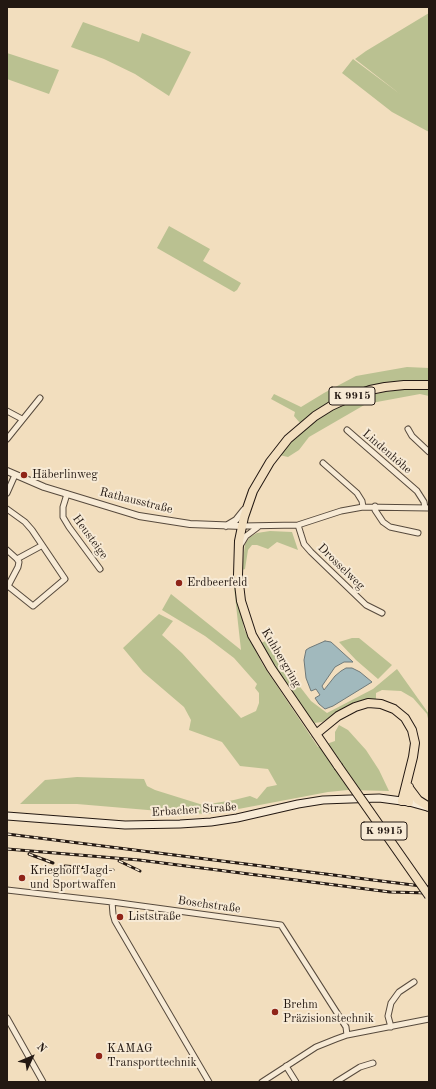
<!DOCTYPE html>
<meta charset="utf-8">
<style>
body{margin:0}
#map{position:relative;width:436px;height:1089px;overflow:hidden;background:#f2debe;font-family:"Old Standard TT",serif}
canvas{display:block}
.frame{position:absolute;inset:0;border:8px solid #231812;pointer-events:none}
.north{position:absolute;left:12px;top:1037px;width:40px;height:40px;-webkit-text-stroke:3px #f7ead5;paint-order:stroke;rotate:46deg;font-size:11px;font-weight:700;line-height:16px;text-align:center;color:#231812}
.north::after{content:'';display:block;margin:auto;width:14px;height:18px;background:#231812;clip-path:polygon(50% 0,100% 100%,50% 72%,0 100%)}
</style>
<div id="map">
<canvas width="436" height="1089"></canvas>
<div class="frame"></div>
<div class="north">N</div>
</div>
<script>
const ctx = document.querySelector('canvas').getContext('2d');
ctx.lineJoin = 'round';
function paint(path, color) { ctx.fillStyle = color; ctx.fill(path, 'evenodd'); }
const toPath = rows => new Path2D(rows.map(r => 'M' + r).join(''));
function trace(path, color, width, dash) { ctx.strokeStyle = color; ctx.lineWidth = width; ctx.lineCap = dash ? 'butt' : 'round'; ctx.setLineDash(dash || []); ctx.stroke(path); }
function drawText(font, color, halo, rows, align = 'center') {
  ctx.font = font + ' "Old Standard TT",serif'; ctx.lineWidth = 4; ctx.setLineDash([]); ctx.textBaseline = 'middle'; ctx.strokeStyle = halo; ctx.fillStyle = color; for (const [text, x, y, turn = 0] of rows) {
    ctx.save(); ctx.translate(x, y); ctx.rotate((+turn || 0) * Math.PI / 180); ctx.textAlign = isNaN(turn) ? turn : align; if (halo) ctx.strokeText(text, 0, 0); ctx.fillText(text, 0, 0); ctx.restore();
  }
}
const green = toPath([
 [429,13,429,132,392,112,342,73,353,59,400,94,355,59,366,51],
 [83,22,139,42,142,33,191,52,169,96,135,74,104,59,71,47],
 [7,53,59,70,49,94,7,79],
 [169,226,210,249,203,261,241,283,237,290,234,292,157,248],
 [407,367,429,368,429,382,381,384,313,414,300,423,294,416,295,412,271,399,274,394,301,407,324,393,356,376],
 [417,388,429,389,429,396,420,394,366,404,309,437,299,450,288,457,279,455,297,436,319,418,335,407,352,400,384,392],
 [270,531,292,532,298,550,277,542,268,549,257,545,252,545,248,550,245,569,242,570,245,544,250,537,257,533],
 [234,587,237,587,244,629,254,648,263,665,318,747,335,741,335,732,339,725,348,730,366,750,379,770,389,791,348,790,328,792,212,814,183,813,77,804,20,804,45,780,77,777,144,779,147,786,155,790,203,805,234,800,250,796,257,799,267,787,277,785,268,769,240,766,222,742,189,730,191,720,184,707,143,672,123,648,159,614,173,621,162,635,182,653,241,718,256,711,259,703,259,693,255,688,257,684,234,658,205,636,162,610,171,594,241,650],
 [352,638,359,638,392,665,378,679,356,660,339,642],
 [268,640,287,670,311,701,327,713,373,689,397,669,429,714,429,723,427,714,413,698,401,691,382,690,376,693,376,699,355,702,322,722,314,723,279,676,261,643]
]);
const water = toPath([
 [325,641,331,642,353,662,344,662,335,667,322,686,324,690,335,676,341,671,346,668,352,668,360,672,372,682,333,706,325,709,319,704,315,698,320,695,316,689,311,691,306,678,304,660,306,650,309,648,325,641]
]);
const minor = toPath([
 [7,411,22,419],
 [408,429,412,436,429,452],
 [347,430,417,491,424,502,425,508],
 [7,439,40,398],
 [323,463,357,493,362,501,363,507],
 [7,493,15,475],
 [67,494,63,507,63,517,69,527,100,569],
 [375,506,375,510,383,522,390,527,418,533],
 [7,509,25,522,32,530,65,579,33,606,8,586,7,587],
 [298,525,304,544,311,552,366,605,382,613],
 [242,526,298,525,341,511,363,507,429,508],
 [240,546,246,536,258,527],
 [7,550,17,559],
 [8,586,18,567,19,562,17,559,41,546],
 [7,890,112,902,281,925,346,1027,347,1035],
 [112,902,113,914,115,921,209,1082],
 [7,1018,43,1082],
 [391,1027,388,1016,391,1003,399,992,414,982],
 [286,1066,296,1082],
 [262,1082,316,1047,336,1039,347,1035,429,1019],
 [336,1082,360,1067,373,1063]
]);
const tertiary = toPath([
 [7,471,44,487,139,516,190,524,242,526],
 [226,526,236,520,244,510]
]);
const secondary = toPath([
 [7,816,125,825,180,824,211,822,237,818,298,804,323,800,379,798,409,802,427,807]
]);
const primary = toPath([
 [316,734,338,716,355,707,368,703,381,704,394,709,405,718,412,730,415,743,413,757,402,801],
 [338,766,271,668,252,635,241,601,238,575,239,541,244,517,253,491,270,462,288,439,315,416,331,406,353,396,370,390,385,387,404,385,429,385],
 [409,788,418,800,429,807],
 [409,802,409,787]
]);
const rail = toPath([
 [7,834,429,887],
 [7,849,139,860,390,892,429,893],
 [29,854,53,863],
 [119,861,140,871],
 [65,866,113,870]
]);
const primaryBridge = toPath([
 [338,766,429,896]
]);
const markers = [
 [24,475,4,"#8f2418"],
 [179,583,4,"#8f2418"],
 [22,878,4,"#8f2418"],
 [120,917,4,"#8f2418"],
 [275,1012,4,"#8f2418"],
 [99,1056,4,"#8f2418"]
];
const shields = [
 [352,396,46],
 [384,831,46]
];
const shieldNames = [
 ["K 9915",352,396],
 ["K 9915",384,831]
];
const streetNames = [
 ["Lindenhöhe",387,452,41],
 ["Rathausstraße",136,501,14],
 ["Heusteige",90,537,54],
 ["Drosselweg",341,567,44],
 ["Kuhbergring",281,658,59],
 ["Erbacher Straße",194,810,-4],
 ["Boschstraße",209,905,8]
];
const poiNames = [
 ["Häberlinweg",32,475],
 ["Erdbeerfeld",187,583],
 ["Krieghoff Jagd-",30,871],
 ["und Sportwaffen",30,885],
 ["Liststraße",128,917],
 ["Brehm",283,1005],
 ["Präzisionstechnik",283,1019],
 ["KAMAG",107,1049],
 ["Transporttechnik",107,1063]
];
paint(green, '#bac191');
paint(water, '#a1b9bd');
trace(water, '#6f7979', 1);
trace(minor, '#574a3d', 7);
trace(tertiary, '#574a3d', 8);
trace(secondary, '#231812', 9);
trace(primary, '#231812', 10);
trace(minor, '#f7ead5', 5);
trace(tertiary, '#f7ead5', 6);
trace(secondary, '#f7ead5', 7);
trace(primary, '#f2debe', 8);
trace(rail, '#231812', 3);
trace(rail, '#f7ead5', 1.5, [4.5]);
trace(primaryBridge, '#231812', 10, []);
trace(primaryBridge, '#f2debe', 8);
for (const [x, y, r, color] of markers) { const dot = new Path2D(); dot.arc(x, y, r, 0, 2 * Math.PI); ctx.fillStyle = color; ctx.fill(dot); trace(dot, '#f7ead5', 1.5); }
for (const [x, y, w] of shields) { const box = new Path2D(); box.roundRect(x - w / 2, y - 9, w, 18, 3); ctx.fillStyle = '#f7ead5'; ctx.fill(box); trace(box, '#231812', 1); }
drawText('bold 11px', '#231812', null, shieldNames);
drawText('12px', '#231812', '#f7ead5', streetNames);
drawText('12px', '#231812', '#f7ead5', poiNames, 'left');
</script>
